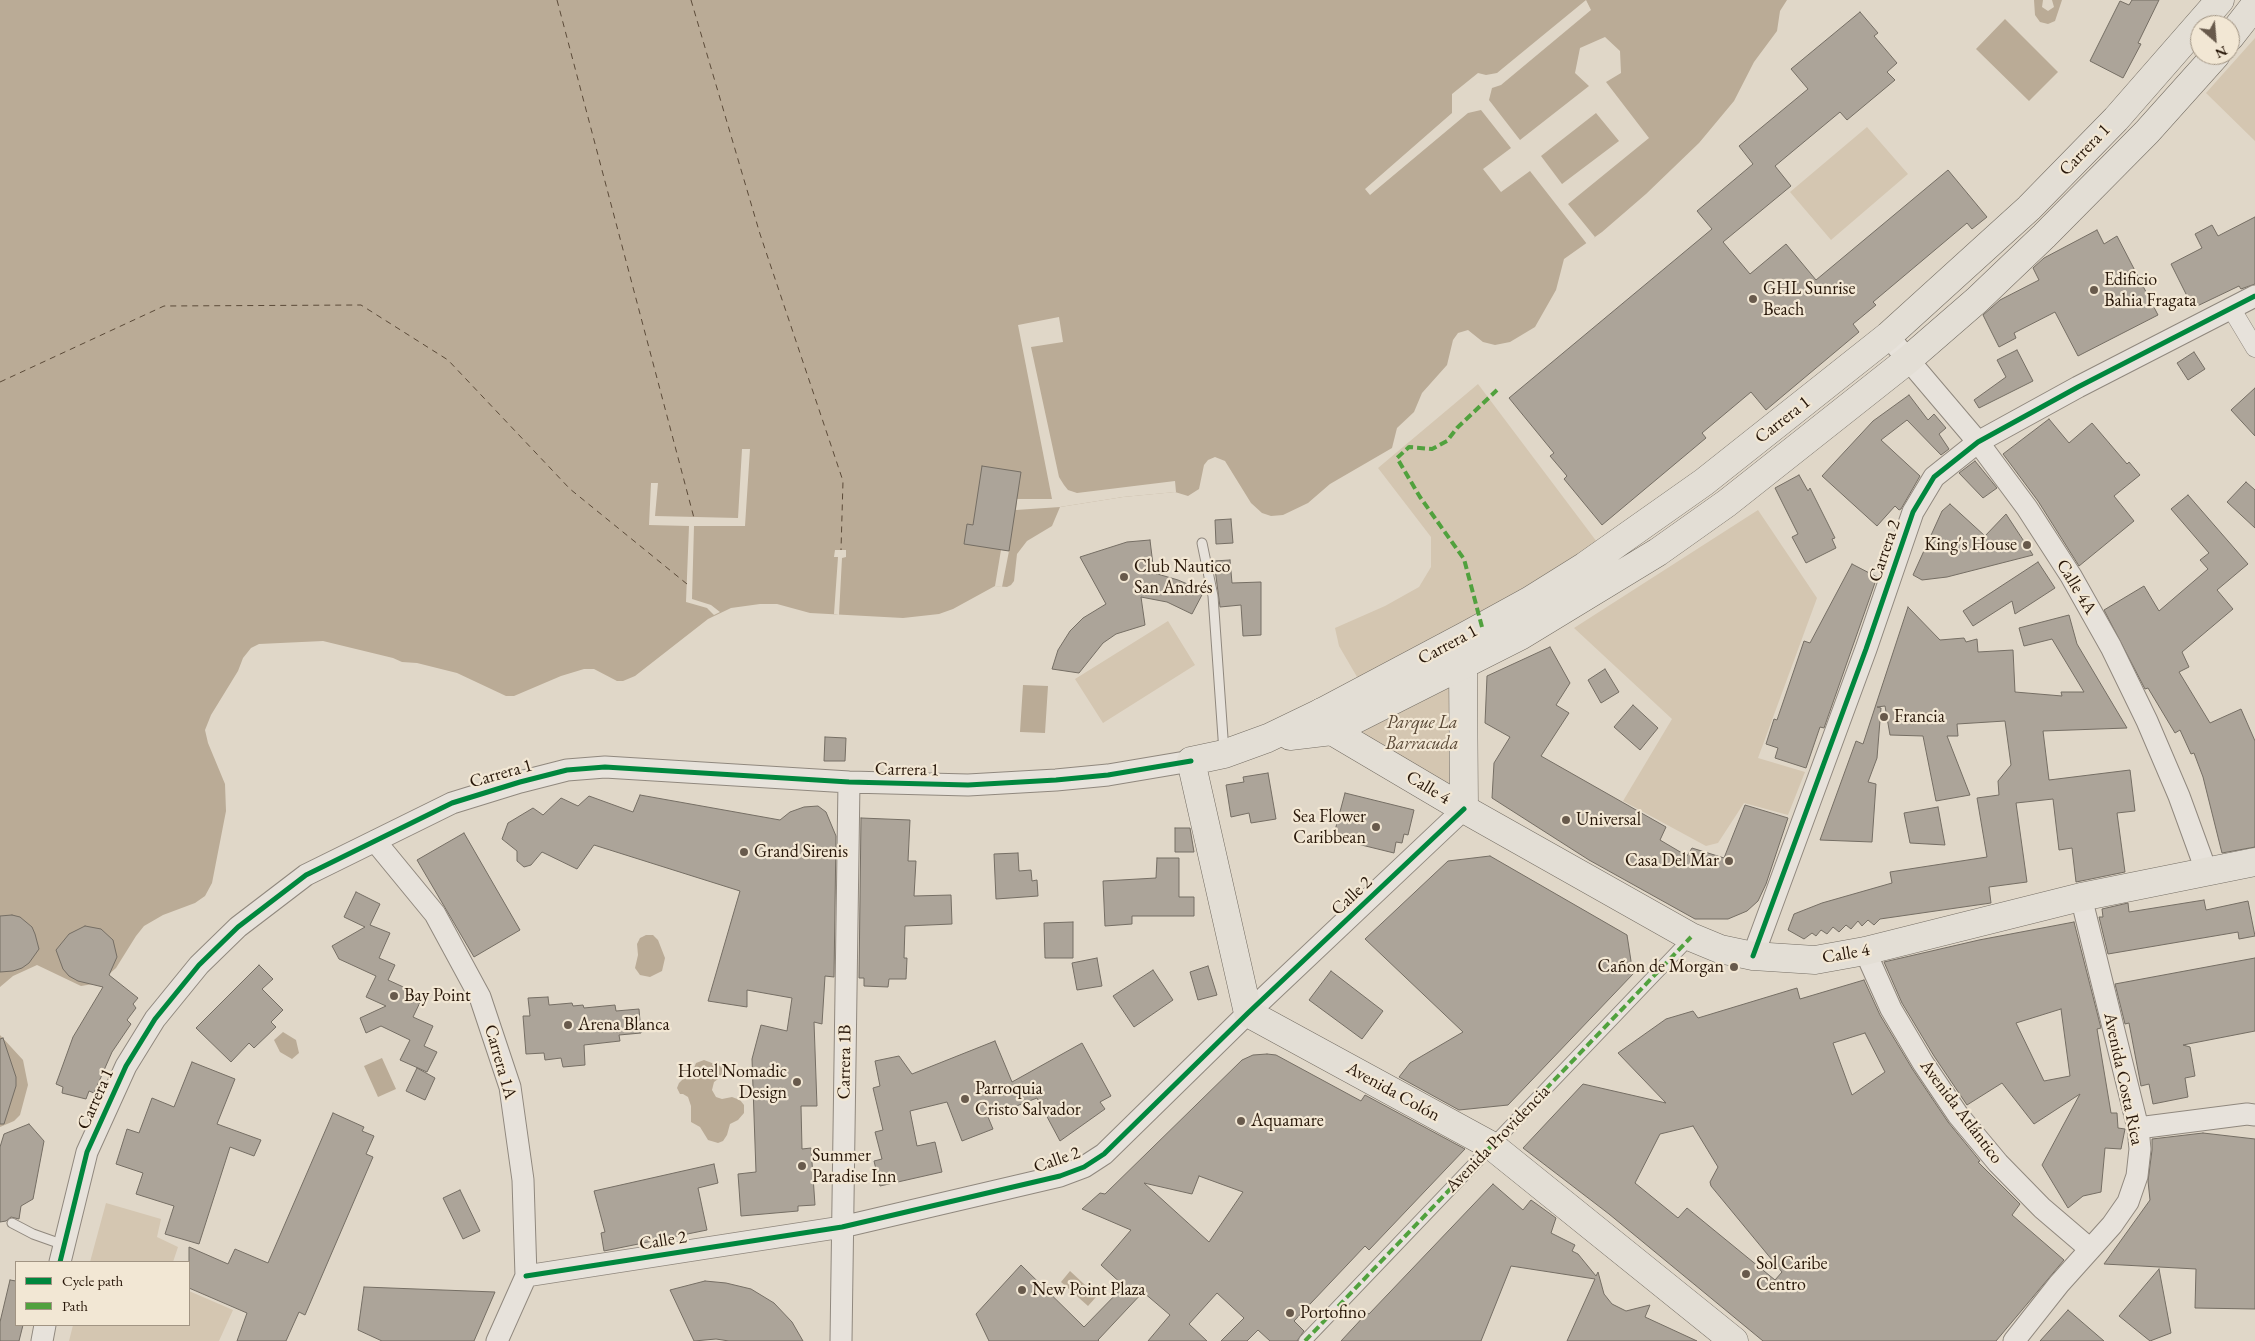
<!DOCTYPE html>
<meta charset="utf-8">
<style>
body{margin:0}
#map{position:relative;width:2255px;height:1341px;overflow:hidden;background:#e0d7c8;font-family:"EB Garamond",serif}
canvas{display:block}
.legend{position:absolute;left:15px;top:1261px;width:175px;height:65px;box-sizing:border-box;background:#f2e7d4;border:1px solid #a19483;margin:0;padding:6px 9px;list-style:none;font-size:15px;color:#281709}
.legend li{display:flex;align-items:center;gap:10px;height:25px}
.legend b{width:25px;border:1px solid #a19483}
.north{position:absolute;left:2190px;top:15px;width:50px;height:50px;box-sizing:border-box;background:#f2e7d4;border:1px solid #a19483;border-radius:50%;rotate:153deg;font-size:14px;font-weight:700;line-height:20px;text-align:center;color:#281709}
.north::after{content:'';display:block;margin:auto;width:18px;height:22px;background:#685a4c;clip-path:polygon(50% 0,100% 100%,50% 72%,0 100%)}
</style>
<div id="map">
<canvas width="2255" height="1341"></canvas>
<ul class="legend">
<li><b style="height:6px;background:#00873e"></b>Cycle path</li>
<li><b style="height:6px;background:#51a13e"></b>Path</li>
</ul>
<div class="north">N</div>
</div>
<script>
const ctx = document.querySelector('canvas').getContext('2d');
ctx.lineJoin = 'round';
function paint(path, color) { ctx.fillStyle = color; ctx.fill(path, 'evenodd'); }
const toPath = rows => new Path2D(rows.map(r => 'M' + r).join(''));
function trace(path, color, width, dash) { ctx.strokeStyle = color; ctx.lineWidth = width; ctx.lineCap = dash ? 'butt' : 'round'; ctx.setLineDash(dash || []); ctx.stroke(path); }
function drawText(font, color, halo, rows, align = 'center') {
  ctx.font = font + ' "EB Garamond",serif'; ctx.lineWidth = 4.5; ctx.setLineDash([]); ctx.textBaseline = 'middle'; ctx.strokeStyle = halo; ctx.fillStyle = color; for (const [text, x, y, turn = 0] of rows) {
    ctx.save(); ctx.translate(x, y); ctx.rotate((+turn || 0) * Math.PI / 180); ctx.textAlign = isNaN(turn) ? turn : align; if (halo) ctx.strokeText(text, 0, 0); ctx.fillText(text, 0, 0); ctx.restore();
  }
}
const green = toPath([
 [2255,38,2255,141,2206,93],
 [1867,127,1908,174,1831,240,1790,192],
 [1478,384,1600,546,1360,682,1339,646,1335,628,1385,606,1419,587,1431,567,1431,537,1378,468],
 [1758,510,1817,598,1758,758,1805,772,1788,815,1744,803,1718,843,1706,846,1623,801,1672,719,1574,628],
 [1168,621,1195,665,1103,723,1075,679],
 [1448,687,1452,690,1453,785,1446,786,1364,737,1363,729],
 [106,1203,161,1219,157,1237,178,1247,173,1262,90,1262],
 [189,1291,233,1310,219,1341,69,1341,73,1325,189,1325]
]);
const water = toPath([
 [0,0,1787,0,1780,11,1777,31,1754,62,1734,101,1699,143,1646,194,1602,232,1564,259,1556,290,1535,327,1510,342,1495,345,1483,342,1468,330,1458,333,1453,340,1447,365,1422,393,1414,412,1397,428,1392,448,1330,484,1308,503,1283,515,1271,516,1262,513,1251,503,1225,461,1215,457,1208,460,1204,465,1199,489,1188,496,1175,492,1123,497,1060,507,1052,526,1027,541,1017,554,1014,581,1011,585,1007,587,995,586,953,609,939,614,903,618,810,613,777,604,760,604,731,608,708,619,635,676,623,681,617,681,594,669,584,669,561,676,514,696,506,696,457,673,417,663,402,662,393,658,323,641,259,644,251,648,243,658,238,671,211,715,205,730,208,743,225,784,226,811,212,883,205,896,195,903,163,915,144,926,136,936,116,968,99,983,81,986,37,965,13,976,0,987],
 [2034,0,2043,0,2042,7,2048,11,2054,7,2052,0,2062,0,2055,21,2048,24,2040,22,2035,15],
 [2005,19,2058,72,2029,101,1976,49],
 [1023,685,1048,686,1045,733,1020,732],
 [646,935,653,935,658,940,665,958,662,971,650,977,640,975,635,968,638,955,637,944,640,938],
 [283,1032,296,1040,299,1053,292,1059,280,1052,274,1040],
 [0,1035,23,1060,28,1085,20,1115,14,1121,0,1127],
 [382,1058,396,1089,378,1097,364,1066],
 [704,1060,720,1066,726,1073,714,1082,712,1090,716,1097,722,1099,732,1097,740,1100,744,1105,744,1113,738,1120,730,1124,727,1135,723,1141,718,1143,708,1140,700,1127,691,1122,691,1106,688,1097,683,1094,680,1094,677,1088,679,1083,685,1077,691,1075,696,1063],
 [1070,1271,1097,1296,1088,1306,1061,1282]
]);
const pier = toPath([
 [1586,0,1591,10,1501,85,1492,88,1489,100,1520,140,1589,86,1575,73,1580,48,1605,37,1620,51,1621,73,1606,82,1649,138,1568,204,1595,237,1587,244,1530,171,1501,192,1483,169,1511,148,1481,110,1468,113,1370,195,1365,189,1452,113,1452,94,1478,73,1486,75,1497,73],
 [1596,113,1619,141,1562,184,1541,156],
 [1059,317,1063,342,1031,347,1059,477,1064,485,1068,490,1077,493,1175,481,1176,492,1123,497,1060,507,1016,510,1017,499,1052,499,1018,325],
 [742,449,750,449,745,526,694,526,692,599,711,605,720,612,714,615,707,608,686,602,689,526,649,525,651,483,658,483,655,516,738,518],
 [835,550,846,550,846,557,842,558,839,615,834,614,838,557,834,557],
 [1001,550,1009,551,1002,587,995,586]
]);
const ferry = toPath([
 [557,0,694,518],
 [691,0,760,234,843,481,841,550],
 [0,382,164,306,361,305,448,360,570,489,687,584]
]);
const building = toPath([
 [2132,0,2159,0,2138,43,2141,44,2123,78,2090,61,2120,1,2129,5,2132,0],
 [1860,12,1878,33,1874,36,1897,63,1887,72,1895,80,1847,120,1840,112,1775,166,1791,186,1723,242,1750,274,1786,244,1816,280,1948,170,1987,217,1972,229,1967,223,1873,302,1876,305,1853,324,1859,332,1766,410,1751,392,1702,433,1706,438,1602,525,1564,479,1567,476,1550,456,1554,453,1509,398,1712,229,1697,211,1753,164,1739,146,1808,89,1791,69,1860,12],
 [2255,217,2255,284,2241,289,2239,286,2193,308,2171,264,2202,248,2195,234,2212,225,2218,236,2255,217],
 [2097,230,2104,244,2117,236,2158,315,2078,356,2055,312,2014,333,2016,338,1999,347,1983,315,2000,300,2039,280,2033,268,2044,258,2097,230],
 [2017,350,2033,381,1979,408,1974,400,2006,377,1997,360,2017,350],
 [2194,352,2205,369,2188,380,2177,363,2194,352],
 [2255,388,2255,436,2231,410,2255,388],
 [1909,395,1928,420,1934,414,1946,428,1939,434,1949,449,1941,455,1907,420,1881,440,1920,476,1901,509,1899,510,1895,506,1877,526,1822,476,1873,421,1909,395],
 [2049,419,2069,443,2092,423,2127,464,2129,462,2140,475,2114,496,2134,521,2079,566,2038,501,2003,454,2049,419],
 [1975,461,1997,488,1983,498,1959,473,1975,461],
 [982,466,1021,472,1009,551,964,544,967,524,973,525,982,466],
 [1799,475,1808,491,1810,488,1835,538,1832,539,1836,548,1806,563,1792,537,1798,534,1775,488,1799,475],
 [2246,482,2255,490,2255,528,2227,502,2246,482],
 [2188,495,2248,564,2217,590,2233,609,2182,652,2189,667,2179,672,2210,723,2241,709,2255,741,2255,847,2222,853,2203,777,2194,753,2191,754,2180,730,2175,733,2148,688,2145,689,2104,610,2144,586,2159,611,2208,569,2200,560,2209,553,2171,509,2188,495],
 [1950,504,1985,536,2006,514,2033,555,1947,577,1922,580,1913,575,1942,511,1950,504],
 [1231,519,1233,543,1216,544,1215,520,1231,519],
 [1150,540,1154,573,1178,580,1204,591,1192,614,1167,602,1141,597,1145,625,1116,634,1103,643,1079,673,1052,669,1058,650,1070,631,1083,618,1106,604,1080,557,1127,542,1150,540],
 [1230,560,1232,583,1261,582,1261,635,1243,636,1241,605,1220,607,1214,561,1230,560],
 [2038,562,2055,588,2015,614,2012,601,1973,626,1963,611,2038,562],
 [1852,564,1877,577,1824,728,1820,727,1806,768,1775,758,1778,748,1766,744,1774,719,1777,720,1804,641,1810,643,1852,564],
 [1908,607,1940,640,1964,638,1966,642,1977,639,1978,652,2013,650,2015,692,2062,696,2061,692,2084,692,2052,639,2024,646,2019,628,2069,615,2077,644,2127,728,2043,731,2049,780,2130,770,2135,811,2117,813,2125,872,2076,882,2072,848,2059,850,2053,799,2016,803,2027,882,1989,887,1991,903,1880,919,1874,925,1868,920,1862,926,1858,921,1851,929,1846,925,1839,932,1833,927,1827,934,1821,930,1816,936,1812,933,1804,939,1788,930,1794,914,1822,903,1892,883,1890,872,1987,857,1977,798,1999,795,1998,781,2011,765,2005,721,1957,724,1958,736,1947,736,1970,795,1936,801,1923,736,1890,735,1885,706,1877,707,1881,708,1877,758,1868,782,1876,784,1872,842,1820,840,1856,741,1863,744,1908,607],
 [1550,647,1570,683,1556,705,1569,713,1541,756,1666,827,1660,840,1687,856,1692,848,1724,858,1745,805,1788,818,1766,884,1758,901,1747,911,1728,919,1695,919,1589,860,1492,798,1494,763,1510,737,1485,723,1487,676,1550,647],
 [1605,669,1619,692,1601,703,1588,680,1605,669],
 [1633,705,1658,728,1640,750,1614,727,1633,705],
 [825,737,846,738,845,761,824,761,825,737],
 [1268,773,1276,819,1251,823,1249,813,1231,817,1226,785,1244,782,1243,777,1268,773],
 [1345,793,1414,810,1408,835,1404,834,1402,843,1396,842,1394,853,1333,838,1345,793],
 [640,795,780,820,790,812,804,807,818,806,826,812,836,836,834,977,825,976,822,1024,814,1022,817,1106,801,1106,802,1149,811,1148,815,1205,798,1206,798,1211,741,1216,738,1174,756,1172,752,1059,761,1025,787,1031,792,998,747,990,747,1007,708,1001,740,891,594,845,577,869,542,852,531,865,524,867,517,861,517,851,502,839,508,823,533,808,543,815,561,798,578,806,589,796,633,812,640,795],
 [1938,807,1945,845,1910,843,1904,813,1938,807],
 [861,818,910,820,908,861,916,861,914,896,951,895,952,924,905,926,904,958,907,958,906,979,889,979,888,987,864,986,864,978,859,978,861,818],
 [1175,828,1190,828,1194,852,1175,852,1175,828],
 [464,833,520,930,474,957,417,860,464,833],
 [1018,853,1019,871,1031,870,1032,881,1037,880,1038,896,996,899,994,854,1018,853],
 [1490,856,1627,935,1633,974,1508,1105,1459,1110,1399,1077,1410,1063,1463,1032,1365,939,1448,861,1490,856],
 [1157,858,1179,858,1179,897,1194,897,1194,916,1132,916,1132,924,1105,926,1103,881,1156,878,1157,858],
 [356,892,380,904,370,925,390,933,379,958,395,965,388,980,423,996,413,1017,433,1026,424,1046,437,1052,427,1072,400,1060,410,1040,381,1026,366,1033,360,1018,386,1006,366,997,376,976,339,959,332,946,365,927,344,917,356,892],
 [2204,900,2206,910,2248,901,2255,936,2239,939,2238,932,2108,954,2099,917,2103,917,2102,909,2128,903,2129,912,2204,900],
 [12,915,20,917,32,927,35,934,39,949,29,963,22,968,13,971,0,972,0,916,12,915],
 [1073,922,1073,958,1045,958,1044,923,1073,922],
 [2074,922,2101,1028,2097,1029,2111,1113,2117,1113,2118,1128,2125,1129,2121,1149,2105,1148,2101,1192,2083,1196,2068,1208,2042,1165,2080,1094,2034,1124,2002,1083,1967,1105,1934,1056,1902,1003,1884,962,1979,940,2074,922],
 [2061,1009,2070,1076,2044,1081,2016,1023,2061,1009],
 [85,926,101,929,113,940,117,957,109,975,138,998,133,1004,136,1008,127,1020,131,1024,112,1052,94,1093,89,1091,86,1099,62,1093,63,1087,56,1084,73,1037,103,987,78,981,69,976,63,969,56,950,69,934,85,926],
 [1097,958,1102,986,1077,990,1072,963,1097,958],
 [2255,958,2255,1031,2183,1045,2190,1047,2195,1076,2185,1078,2188,1097,2153,1104,2149,1084,2141,1086,2129,1023,2125,1024,2115,984,2255,958],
 [259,965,273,979,262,989,283,1010,271,1022,276,1027,254,1048,249,1043,231,1062,196,1028,259,965],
 [1208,966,1217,995,1198,1000,1190,972,1208,966],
 [1153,970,1173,1000,1134,1027,1113,996,1153,970],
 [1331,971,1383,1011,1362,1039,1309,1000,1331,971],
 [1864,980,1880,1015,1913,1070,1948,1122,1980,1161,1978,1162,2020,1204,2012,1215,2064,1260,1996,1341,1763,1341,1609,1214,1523,1148,1583,1084,1666,1103,1618,1053,1666,1019,1693,1011,1698,1018,1797,988,1800,999,1864,980],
 [1865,1033,1885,1072,1852,1095,1833,1043,1865,1033],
 [1693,1126,1718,1167,1710,1182,1711,1186,1782,1272,1775,1280,1687,1208,1678,1218,1635,1183,1660,1134,1693,1126],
 [548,997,549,1005,572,1003,573,1006,583,1005,584,1008,615,1005,616,1011,639,1009,641,1033,619,1035,620,1041,584,1045,585,1065,563,1067,561,1058,545,1060,544,1053,526,1054,523,1016,530,1016,528,998,548,997],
 [3,1038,16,1077,16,1086,4,1124,0,1124,0,1039,3,1038],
 [995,1041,1012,1082,1082,1043,1111,1096,1100,1102,1105,1109,1060,1141,1037,1098,988,1117,993,1129,962,1141,947,1102,910,1111,917,1146,935,1142,942,1172,880,1186,874,1161,882,1159,875,1132,883,1130,873,1088,880,1086,875,1061,899,1056,912,1074,995,1041],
 [1267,1054,1276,1055,1361,1101,1365,1095,1465,1149,1369,1250,1365,1246,1294,1321,1304,1331,1297,1341,1270,1341,1258,1330,1247,1341,1221,1341,1244,1318,1217,1293,1189,1324,1207,1341,1148,1341,1170,1315,1143,1292,1098,1340,1099,1341,989,1341,976,1314,1021,1265,1084,1327,1124,1286,1101,1265,1131,1230,1082,1209,1100,1193,1105,1194,1242,1060,1253,1055,1267,1054],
 [1199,1176,1243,1192,1209,1242,1144,1183,1192,1194,1199,1176],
 [192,1062,235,1079,217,1124,261,1140,254,1156,230,1147,199,1244,165,1234,174,1206,136,1194,143,1173,116,1164,127,1129,139,1133,152,1098,174,1107,192,1062],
 [417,1068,435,1078,425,1100,406,1091,417,1068],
 [333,1113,364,1127,362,1131,374,1136,366,1154,373,1157,305,1315,299,1312,286,1341,237,1341,247,1313,189,1288,189,1247,228,1264,235,1249,268,1263,333,1113],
 [29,1124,44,1141,33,1199,21,1206,19,1219,11,1217,6,1221,0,1222,0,1147,4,1134,29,1124],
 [2203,1133,2255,1139,2255,1309,2195,1308,2196,1269,2104,1264,2150,1200,2148,1181,2152,1150,2152,1139,2203,1133],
 [714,1164,718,1183,698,1188,707,1230,604,1251,601,1233,605,1232,594,1191,714,1164],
 [1493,1184,1523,1210,1531,1200,1556,1218,1551,1233,1575,1245,1572,1251,1578,1254,1596,1276,1598,1272,1604,1294,1612,1304,1626,1311,1650,1305,1645,1317,1697,1341,1567,1341,1595,1279,1511,1266,1481,1341,1341,1341,1367,1313,1369,1314,1493,1184],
 [460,1190,480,1231,463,1239,443,1198,460,1190],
 [2159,1269,2171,1333,2150,1341,2119,1316,2159,1269],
 [10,1280,16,1281,16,1325,23,1325,19,1341,0,1341,0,1322,10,1280],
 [705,1281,726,1283,751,1289,774,1303,792,1322,803,1341,729,1341,716,1339,694,1341,670,1290,705,1281],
 [364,1287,495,1292,474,1341,382,1341,358,1330,364,1287],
 [2068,1310,2104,1341,2040,1341,2068,1310]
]);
const service = toPath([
 [1202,543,1213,596,1224,752],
 [12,1223,33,1234,64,1245]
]);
const pedestrian = toPath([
 [1305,1341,1691,937]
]);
const minor = toPath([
 [2231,308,2255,348]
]);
const tertiary = toPath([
 [1888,336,1978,442,2027,508,2071,576,2111,647,2147,721,2179,796,2207,873],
 [375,841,435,914,480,997,510,1087,523,1180,526,1276,497,1341],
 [1865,951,1891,1009,1923,1063,1958,1115,1998,1163,2042,1208,2090,1249],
 [1753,956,1866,649,1913,512,1934,477,1978,442,2078,387,2255,296],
 [2138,1128,2247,1114,2255,1115],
 [60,1262,87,1152,126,1066,155,1019,199,965,238,927,306,875,452,803,520,782,567,770,605,767,849,782,968,785,1056,780,1108,775,1191,761],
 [526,1276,842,1227,1060,1176,1084,1167,1104,1154,1248,1013,1464,809],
 [42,1341,45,1325],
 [841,1341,849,782],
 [2014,1341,2059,1284,2112,1225,2128,1202,2137,1176,2140,1149,2138,1128,2081,897]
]);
const primary = toPath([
 [1453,646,1463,664,1464,809],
 [1322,712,1332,731,1464,809,1691,937,1720,949,1753,956,1815,960,1865,951,2081,897,2255,862]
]);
const trunk = toPath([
 [2230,37,2255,5],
 [1290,736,1332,731,1520,636,1658,552,1727,503,1909,359,1977,300,2044,236,2147,132,2216,55],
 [1734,1341,1492,1146,1248,1013,1191,761,1224,754,1268,738,1322,712,1467,635,1529,601,1585,566,1704,482,1888,336,2029,208,2116,119,2220,0]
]);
const quiet = toPath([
 [1482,627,1464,559,1420,497,1397,458,1409,447,1432,449,1447,441,1457,428,1497,390],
 [1305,1341,1691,937]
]);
const cycleway = toPath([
 [1753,956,1866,649,1913,512,1934,477,1978,442,2078,387,2255,296],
 [60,1262,87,1152,126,1066,155,1019,199,965,238,927,306,875,452,803,520,782,567,770,605,767,849,782,968,785,1056,780,1108,775,1191,761],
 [526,1276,842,1227,1060,1176,1084,1167,1104,1154,1248,1013,1464,809]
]);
const markers = [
 [2094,290,5,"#685a4c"],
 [1753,299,5,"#685a4c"],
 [2027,545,5,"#685a4c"],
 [1124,577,5,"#685a4c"],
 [1884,717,5,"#685a4c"],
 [1566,820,5,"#685a4c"],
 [1376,827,5,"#685a4c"],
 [744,852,5,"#685a4c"],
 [1729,861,5,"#685a4c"],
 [1734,967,5,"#685a4c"],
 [394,996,5,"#685a4c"],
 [568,1025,5,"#685a4c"],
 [797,1082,5,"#685a4c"],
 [965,1099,5,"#685a4c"],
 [1241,1121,5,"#685a4c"],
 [802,1166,5,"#685a4c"],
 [1746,1274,5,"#685a4c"],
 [1022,1290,5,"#685a4c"],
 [1290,1313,5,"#685a4c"]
];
const streetNames = [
 ["Carrera 1",2085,150,-46],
 ["Carrera 1",1783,420,-38],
 ["Carrera 2",1885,551,-71],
 ["Calle 4A",2076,587,59],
 ["Carrera 1",1448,645,-28],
 ["Carrera 1",907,770,1],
 ["Carrera 1",501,774,-16],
 ["Calle 4",1428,788,31],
 ["Calle 2",1352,896,-43],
 ["Calle 4",1846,954,-10],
 ["Carrera 1A",500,1062,74],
 ["Carrera 1B",845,1062,-89],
 ["Avenida Costa Rica",2123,1079,78],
 ["Avenida Colón",1393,1092,29],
 ["Carrera 1",96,1099,-66],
 ["Avenida Atlántico",1961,1112,53],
 ["Avenida Providencia",1498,1139,-46],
 ["Calle 2",1057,1160,-19],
 ["Calle 2",663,1241,-9]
];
const poiNames = [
 ["Edificio",2104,280],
 ["Bahia Fragata",2104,301],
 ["GHL Sunrise",1763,289],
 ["Beach",1763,310],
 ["King's House",2017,545,"right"],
 ["Club Nautico",1134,567],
 ["San Andrés",1134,588],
 ["Francia",1894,717],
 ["Sea Flower",1366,817,"right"],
 ["Caribbean",1366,838,"right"],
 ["Universal",1576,820],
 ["Grand Sirenis",754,852],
 ["Casa Del Mar",1719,861,"right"],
 ["Cañon de Morgan",1724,967,"right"],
 ["Bay Point",404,996],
 ["Arena Blanca",578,1025],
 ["Hotel Nomadic",787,1072,"right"],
 ["Design",787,1093,"right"],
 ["Parroquia",975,1089],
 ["Cristo Salvador",975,1110],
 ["Aquamare",1251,1121],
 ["Summer",812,1156],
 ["Paradise Inn",812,1177],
 ["Sol Caribe",1756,1264],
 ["Centro",1756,1285],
 ["New Point Plaza",1032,1290],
 ["Portofino",1300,1313]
];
const parkNames = [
 ["Parque La",1422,723],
 ["Barracuda",1422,744]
];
paint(green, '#d4c6b1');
paint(water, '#baab96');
paint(pier, '#e0d7c8');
trace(ferry, '#5c4b39', 1, [6, 5]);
paint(building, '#aca499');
trace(building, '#756e64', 1);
trace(service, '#90887e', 11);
trace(pedestrian, '#90887e', 14);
trace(minor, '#90887e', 19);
trace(tertiary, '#90887e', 23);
trace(primary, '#756e64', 29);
trace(trunk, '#756e64', 29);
trace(service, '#e7e2db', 9);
trace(pedestrian, '#e7e2db', 12);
trace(minor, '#e7e2db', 18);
trace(tertiary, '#e7e2db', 21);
trace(primary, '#e3ded5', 28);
trace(trunk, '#e3ded5', 28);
trace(quiet, '#51a13e', 4, [8, 4]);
trace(cycleway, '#00873e', 5);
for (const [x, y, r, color] of markers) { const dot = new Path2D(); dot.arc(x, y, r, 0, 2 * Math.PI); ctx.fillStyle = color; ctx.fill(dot); trace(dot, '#f2e7d4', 2); }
drawText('18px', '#281709', '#f2e7d4', streetNames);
drawText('18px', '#281709', '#f2e7d4', poiNames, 'left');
drawText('italic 18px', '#594836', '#f2e7d4', parkNames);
</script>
